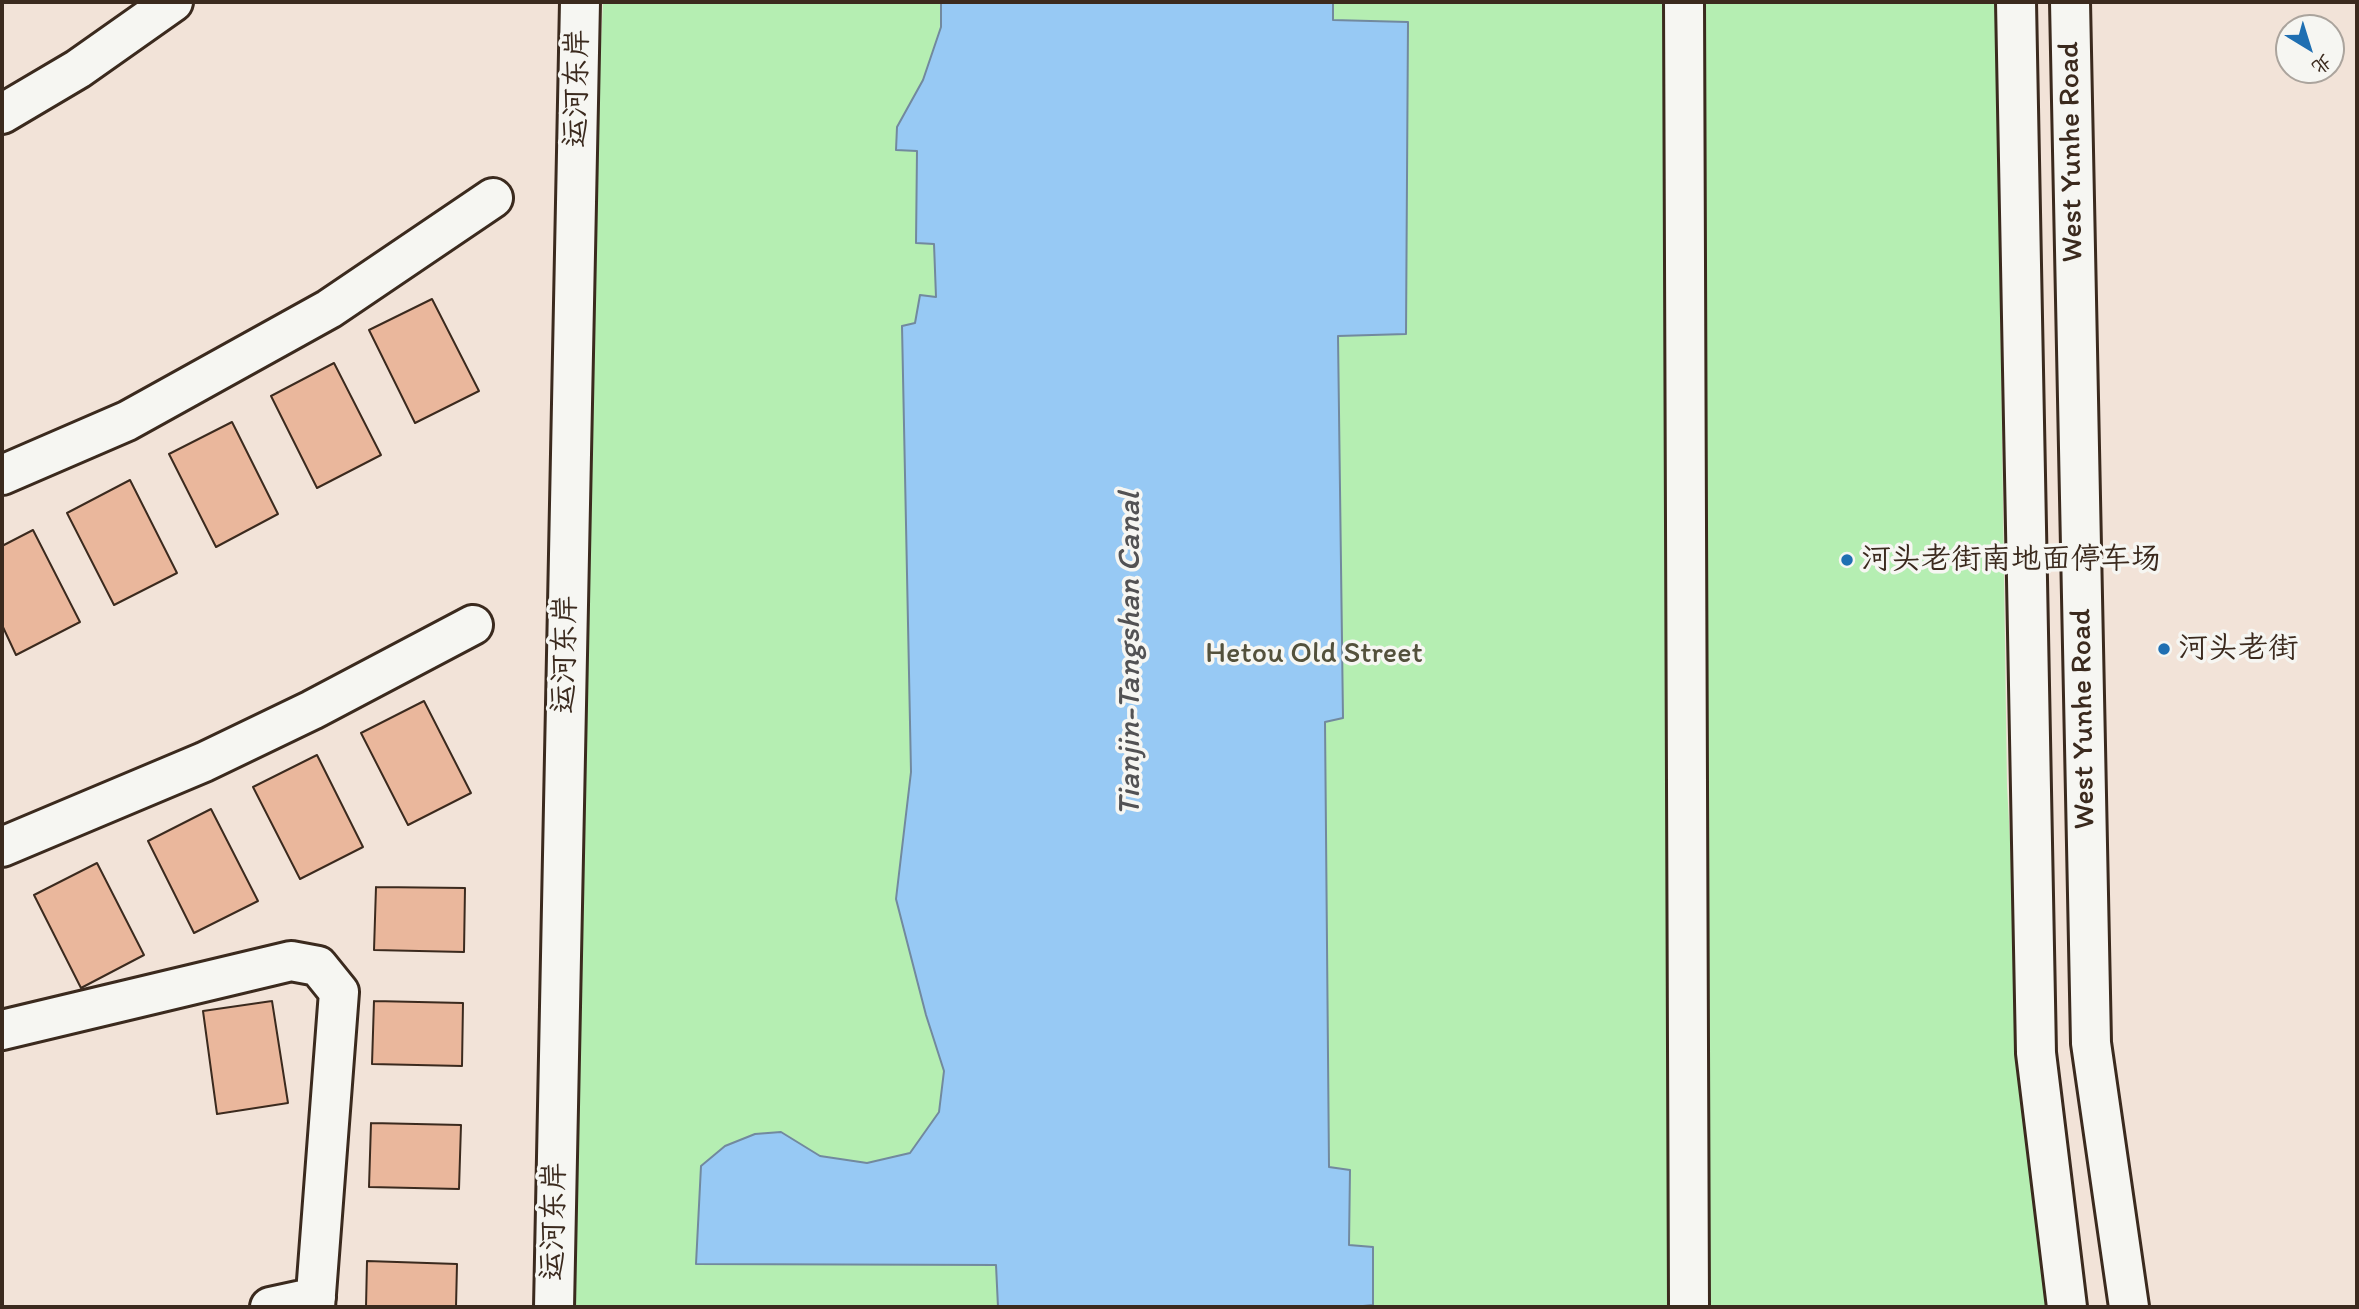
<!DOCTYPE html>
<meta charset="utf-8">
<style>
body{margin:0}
#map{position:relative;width:2359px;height:1309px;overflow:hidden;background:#f2e3d8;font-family:Itim,"LXGW WenKai TC",sans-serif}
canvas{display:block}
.frame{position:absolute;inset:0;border:4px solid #3b2a1e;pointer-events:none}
.north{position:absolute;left:2275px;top:14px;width:70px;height:70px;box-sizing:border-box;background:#f6f6f2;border:2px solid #aba49d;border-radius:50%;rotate:142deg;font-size:19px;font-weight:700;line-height:28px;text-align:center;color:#3b2a1e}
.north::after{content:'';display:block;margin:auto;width:24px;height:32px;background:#1f6fb2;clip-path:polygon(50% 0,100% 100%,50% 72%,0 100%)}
</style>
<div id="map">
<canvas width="2359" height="1309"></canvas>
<div class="frame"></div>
<div class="north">北</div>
</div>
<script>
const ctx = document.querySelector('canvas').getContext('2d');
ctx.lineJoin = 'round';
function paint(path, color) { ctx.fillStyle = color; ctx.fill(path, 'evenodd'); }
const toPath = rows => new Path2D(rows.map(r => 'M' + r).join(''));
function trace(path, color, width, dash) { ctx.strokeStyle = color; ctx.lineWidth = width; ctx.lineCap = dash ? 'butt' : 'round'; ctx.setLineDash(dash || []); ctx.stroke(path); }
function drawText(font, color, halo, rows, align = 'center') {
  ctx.font = font + ' Itim,"LXGW WenKai TC",sans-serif'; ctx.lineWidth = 7; ctx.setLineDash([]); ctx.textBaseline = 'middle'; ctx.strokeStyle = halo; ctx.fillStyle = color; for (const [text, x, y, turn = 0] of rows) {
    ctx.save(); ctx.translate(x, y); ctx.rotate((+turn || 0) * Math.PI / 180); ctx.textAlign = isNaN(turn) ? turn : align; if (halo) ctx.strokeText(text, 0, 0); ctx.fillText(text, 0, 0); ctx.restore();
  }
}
const green = toPath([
 [603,2,1996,2,2007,786,2025,1107,2058,1307,569,1307,589,277]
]);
const water = toPath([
 [941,2,1333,2,1333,20,1408,22,1406,334,1338,336,1343,718,1325,722,1329,1167,1350,1170,1349,1245,1373,1247,1373,1305,1353,1307,998,1307,996,1265,696,1264,701,1166,725,1146,755,1134,781,1132,820,1156,867,1163,910,1153,939,1112,944,1071,926,1015,896,899,911,772,902,326,915,323,920,295,936,297,934,244,916,243,917,151,896,150,897,127,923,80,941,27,941,2]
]);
const building = toPath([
 [432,299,479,391,415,423,369,330,432,299],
 [334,363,381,455,317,488,271,396,334,363],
 [232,422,278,514,216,547,169,454,232,422],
 [130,480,177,573,114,605,67,513,130,480],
 [33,530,80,622,16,655,2,625,2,546,33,530],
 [424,701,471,793,408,825,361,733,424,701],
 [317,755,363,847,300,879,253,787,317,755],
 [211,809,258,901,194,933,148,841,211,809],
 [97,863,144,955,81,988,34,895,97,863],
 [376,887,465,888,464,952,374,950,376,887],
 [272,1001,288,1103,217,1114,203,1011,272,1001],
 [374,1001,463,1003,462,1066,372,1064,374,1001],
 [371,1123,461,1125,459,1189,369,1187,371,1123],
 [367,1261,457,1264,456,1307,366,1307,367,1261]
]);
const minor = toPath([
 [1684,2,1689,1307],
 [2,114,78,69,173,2],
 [2,475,127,421,329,309,493,198],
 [2,847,204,762,312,710,473,625],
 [2,1030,291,961,318,966,339,992,315,1307],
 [270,1307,316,1297],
 [554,1307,580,2]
]);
const major = toPath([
 [2016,2,2036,1053,2067,1307],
 [2070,2,2091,1043,2129,1307]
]);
const markers = [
 [1847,560,7,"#1f6fb2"],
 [2164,649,7,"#1f6fb2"]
];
const streetNames = [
 ["运河东岸",578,88,-89],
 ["West Yunhe Road",2072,152,-91],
 ["运河东岸",566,654,-89],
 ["West Yunhe Road",2084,719,-91],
 ["运河东岸",555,1221,-89]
];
const poiNames = [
 ["河头老街南地面停车场",1861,560],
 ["河头老街",2178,649]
];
const parkNames = [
 ["Hetou Old Street",1314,654]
];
const waterNames = [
 ["Tianjin-Tangshan Canal",1131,654,-90]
];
paint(green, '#b5eeb2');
paint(water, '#97c9f4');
trace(water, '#72899e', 2);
paint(building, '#eab79c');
trace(building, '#3b2a1e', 2);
trace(minor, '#3b2a1e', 44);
trace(major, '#3b2a1e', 44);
trace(minor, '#f6f6f2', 38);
trace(major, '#f6f6f2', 38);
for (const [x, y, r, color] of markers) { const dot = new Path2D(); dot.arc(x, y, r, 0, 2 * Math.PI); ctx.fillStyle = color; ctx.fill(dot); trace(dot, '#f6f6f2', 2.5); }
drawText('30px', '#3b2a1e', '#f6f6f2', streetNames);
drawText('30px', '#3b2a1e', '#f6f6f2', poiNames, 'left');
drawText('30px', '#53513c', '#f6f6f2', parkNames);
drawText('italic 32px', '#525254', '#f6f6f2', waterNames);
</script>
